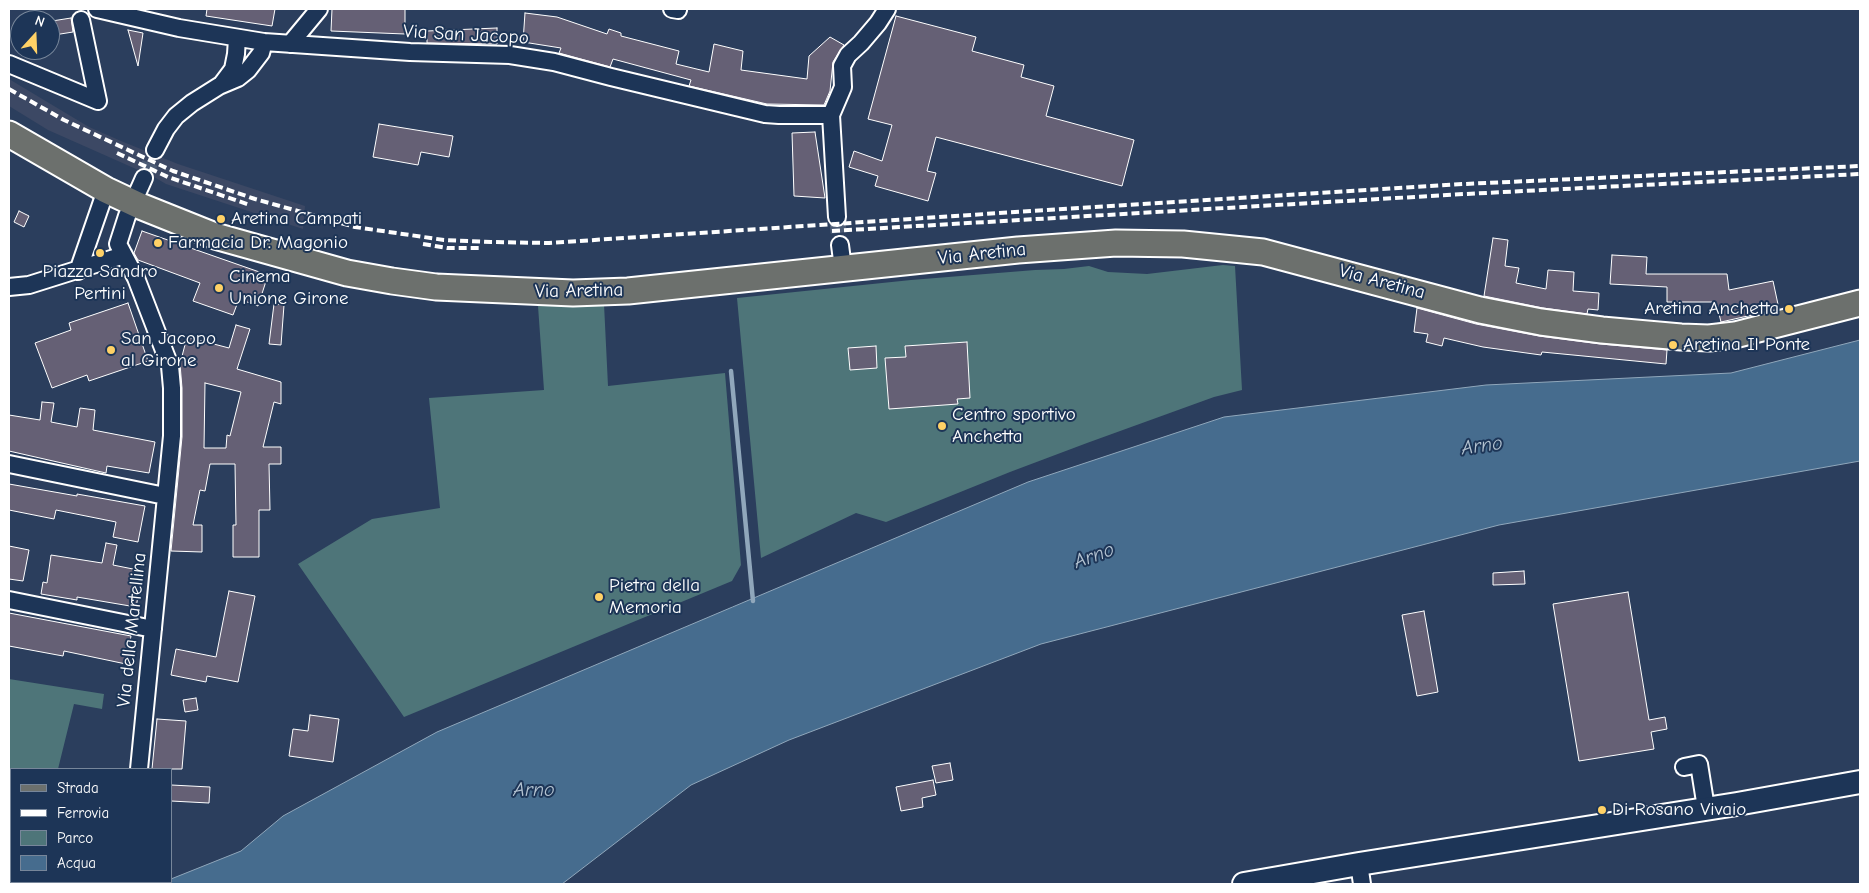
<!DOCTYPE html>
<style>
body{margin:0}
#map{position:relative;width:1869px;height:893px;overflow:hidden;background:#2b3e5d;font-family:"Comic Neue",sans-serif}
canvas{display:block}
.frame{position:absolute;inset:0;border:10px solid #fff;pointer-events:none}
.legend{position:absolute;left:10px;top:768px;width:162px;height:115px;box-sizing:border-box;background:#1d3557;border:1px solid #77869a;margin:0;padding:6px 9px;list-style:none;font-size:15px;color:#fff}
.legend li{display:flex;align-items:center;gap:10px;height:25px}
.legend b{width:25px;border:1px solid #77869a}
.north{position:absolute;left:10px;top:10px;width:50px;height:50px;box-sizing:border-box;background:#1d3557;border:1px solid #77869a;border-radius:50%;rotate:20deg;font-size:14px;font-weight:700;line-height:20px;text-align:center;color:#fff}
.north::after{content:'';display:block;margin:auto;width:18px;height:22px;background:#ffd166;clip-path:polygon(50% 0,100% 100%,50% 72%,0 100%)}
</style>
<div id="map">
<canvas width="1869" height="893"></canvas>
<div class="frame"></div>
<ul class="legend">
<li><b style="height:6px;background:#6c706d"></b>Strada</li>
<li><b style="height:6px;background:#fff"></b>Ferrovia</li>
<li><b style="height:14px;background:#4e7579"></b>Parco</li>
<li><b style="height:14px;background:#466c8e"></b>Acqua</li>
</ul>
<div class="north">N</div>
</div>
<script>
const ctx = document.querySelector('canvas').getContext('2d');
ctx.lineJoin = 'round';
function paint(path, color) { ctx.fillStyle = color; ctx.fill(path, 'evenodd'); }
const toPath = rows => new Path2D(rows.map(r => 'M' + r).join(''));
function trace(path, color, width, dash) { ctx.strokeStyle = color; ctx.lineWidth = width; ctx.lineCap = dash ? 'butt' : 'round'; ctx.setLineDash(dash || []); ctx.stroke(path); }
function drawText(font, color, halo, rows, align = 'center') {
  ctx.font = font + ' "Comic Neue",sans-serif'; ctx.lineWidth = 4; ctx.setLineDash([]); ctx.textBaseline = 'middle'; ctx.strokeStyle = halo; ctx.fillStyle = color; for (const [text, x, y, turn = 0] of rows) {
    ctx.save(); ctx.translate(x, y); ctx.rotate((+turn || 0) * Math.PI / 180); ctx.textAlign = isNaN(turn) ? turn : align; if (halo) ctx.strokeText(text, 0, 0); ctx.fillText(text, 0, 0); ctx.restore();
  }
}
const built = toPath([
 [9,79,89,127,121,141,178,164,305,206,303,229,166,184,154,177,48,130,9,106]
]);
const green = toPath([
 [1223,265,1235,266,1242,390,1214,397,1087,443,1010,472,886,522,856,513,761,558,737,298,911,280,1035,270,1064,269,1089,266,1108,272,1147,274],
 [604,304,608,386,725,373,741,565,732,581,404,717,298,564,372,519,440,508,429,398,544,390,538,306],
 [9,679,104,694,102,709,74,704,58,769,11,769,11,784,9,785]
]);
const water = toPath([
 [1860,340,1860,461,1499,525,1041,644,789,740,691,785,562,884,156,884,163,882,171,882,171,879,241,851,283,816,437,732,1028,482,1224,417,1486,385,1731,373,1860,340]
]);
const stream = toPath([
 [731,371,753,601]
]);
const building = toPath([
 [207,9,275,9,272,26,206,16,207,9],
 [332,9,405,9,405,34,331,31,332,9],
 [525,13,557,17,607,34,609,29,621,33,621,36,679,51,676,64,709,72,714,44,743,51,741,70,807,79,809,56,830,37,844,45,833,62,830,91,824,105,767,104,689,86,691,80,613,59,610,67,559,53,561,48,523,42,525,13],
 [896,16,976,37,972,51,1024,65,1021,77,1054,86,1046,116,1134,140,1122,186,936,137,927,171,936,173,928,201,875,186,878,176,849,167,854,151,882,161,892,125,868,119,896,16],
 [71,18,73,32,54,35,52,21,71,18],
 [497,28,497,44,427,43,427,31,497,28],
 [128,30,143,33,138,66,128,30],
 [379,124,453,136,449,157,421,152,418,165,373,157,379,124],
 [815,132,825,198,794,196,792,133,815,132],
 [19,211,29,216,24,227,14,222,19,211],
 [142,231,268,275,258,306,239,299,233,315,193,301,200,283,138,260,134,253,142,231],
 [1493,238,1508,240,1505,266,1519,268,1516,283,1546,289,1548,270,1574,272,1573,291,1599,293,1598,310,1588,309,1587,314,1543,308,1484,296,1493,238],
 [1612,255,1647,257,1646,274,1727,274,1729,290,1773,281,1779,309,1721,322,1716,302,1667,302,1667,287,1610,284,1612,255],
 [128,303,148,361,89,381,87,375,52,388,35,343,71,330,69,323,128,303],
 [274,304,284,305,281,345,269,344,274,304],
 [1417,308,1476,324,1539,336,1601,344,1667,350,1666,364,1542,352,1541,355,1483,347,1444,338,1442,346,1426,342,1428,334,1414,332,1417,308],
 [236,325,250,329,237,369,281,382,281,404,274,402,263,447,281,447,281,464,269,464,270,510,259,510,259,557,233,557,233,525,236,525,235,464,210,464,205,491,200,490,193,525,202,525,202,552,171,551,182,437,182,388,180,364,187,337,229,348,236,325],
 [205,383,241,392,230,436,227,435,226,448,204,448,205,383],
 [967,342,970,398,957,399,958,404,889,409,885,358,906,357,905,346,967,342],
 [876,346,877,368,850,370,848,348,876,346],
 [42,402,54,403,51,422,77,427,80,408,95,410,93,430,155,442,149,473,107,466,106,473,9,451,9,415,40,420,42,402],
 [9,484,77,496,77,494,145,506,138,542,113,537,116,522,56,510,54,519,9,510,9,484],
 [106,543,117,545,113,565,138,570,136,581,141,582,136,607,77,597,77,600,41,594,43,582,47,583,51,555,102,563,106,543],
 [9,546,29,550,23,581,9,579,9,546],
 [1524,571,1525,584,1493,585,1493,573,1524,571],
 [229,591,255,596,238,682,207,676,206,682,171,675,176,649,216,657,229,591],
 [1628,592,1649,720,1665,717,1667,729,1651,732,1654,749,1579,761,1553,604,1628,592],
 [1424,611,1438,692,1417,696,1402,615,1424,611],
 [9,613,131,636,126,664,64,651,63,656,9,646,9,613],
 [196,698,198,710,185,712,183,700,196,698],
 [310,715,339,719,333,762,289,756,293,729,308,731,310,715],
 [157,719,186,721,182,769,152,769,157,719],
 [950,763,953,780,936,783,932,766,950,763],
 [933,780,936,795,922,798,923,807,901,811,896,787,933,780],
 [171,785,210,787,209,803,171,801,171,785]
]);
const streetTunnel = toPath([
 [144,178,155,150],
 [837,217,840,245]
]);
const street = toPath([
 [97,9,179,28,264,42,410,52,510,55,554,62,611,77,765,114,779,115,831,115],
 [672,9,678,10],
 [81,20,98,101],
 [290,44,319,9],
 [9,64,98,101],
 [221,85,233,69,236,54,237,38],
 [155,150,166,129,176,116,192,103,219,86,238,78,248,70,261,53,264,42],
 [837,217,831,115,843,87,842,66,848,55,861,43,878,23,887,9],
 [840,245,843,268],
 [78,271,106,190],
 [9,287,29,285,124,255],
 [9,464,165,496],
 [9,600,153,629],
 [1684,767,1699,764,1706,808],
 [139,769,172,436,172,388,170,366,136,278,118,244,127,216,144,178],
 [1359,864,1362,884]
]);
const secondary = toPath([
 [1244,884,1359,864,1737,804,1860,782]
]);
const primary = toPath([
 [9,134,106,190,140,206,215,236,347,273,392,281,436,287,573,293,628,291,1018,250,1116,243,1183,244,1263,252,1480,310,1541,322,1602,330,1681,337,1709,338,1735,335,1860,303]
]);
const rail = toPath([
 [9,89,64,120,173,171,255,199,355,227,444,240,491,242,549,243,1015,212,1464,184,1860,166],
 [117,153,168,177,250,205],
 [832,231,1465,194,1860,174],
 [423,244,447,248,480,248]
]);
const markers = [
 [221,219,5,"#ffd166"],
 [158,243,5,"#ffd166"],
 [100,253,5,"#ffd166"],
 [219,288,5,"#ffd166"],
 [1789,309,5,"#ffd166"],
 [1673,345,5,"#ffd166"],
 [111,350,5,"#ffd166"],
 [942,426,5,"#ffd166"],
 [599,597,5,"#ffd166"],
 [1602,810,5,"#ffd166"]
];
const streetNames = [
 ["Via San Jacopo",466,35,3],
 ["Via Aretina",982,254,-6],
 ["Via Aretina",1382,282,15],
 ["Via Aretina",579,291,-1],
 ["Via della Martellina",132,630,-84]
];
const poiNames = [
 ["Aretina Campati",231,219],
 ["Farmacia Dr. Magonio",168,243],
 ["Piazza Sandro",100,272,"center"],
 ["Pertini",100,294,"center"],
 ["Cinema",229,277],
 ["Unione Girone",229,299],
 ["Aretina Anchetta",1779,309,"right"],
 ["San Jacopo",121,339],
 ["al Girone",121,361],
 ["Aretina Il Ponte",1683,345],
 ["Centro sportivo",952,415],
 ["Anchetta",952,437],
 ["Pietra della",609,586],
 ["Memoria",609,608],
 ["Di Rosano Vivaio",1612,810]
];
const waterNames = [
 ["Arno",1482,446,-8],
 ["Arno",1094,556,-20],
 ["Arno",534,790]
];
paint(built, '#3c4864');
paint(green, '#4e7579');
paint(water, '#466c8e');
trace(water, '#90a7bb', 1);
trace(stream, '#90a7bb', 4.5);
paint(building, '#656075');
trace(building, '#fff', 1);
trace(streetTunnel, '#4b5b75', 16, [16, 8]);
trace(street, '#fff', 20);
trace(secondary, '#fff', 26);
trace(primary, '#fff', 29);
trace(street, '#1d3557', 16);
trace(secondary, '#1d3557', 22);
trace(primary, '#6c706d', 25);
trace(rail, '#fff', 4, [8, 4]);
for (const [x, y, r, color] of markers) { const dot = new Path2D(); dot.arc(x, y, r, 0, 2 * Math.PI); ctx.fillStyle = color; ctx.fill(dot); trace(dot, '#1d3557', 2); }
drawText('19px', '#fff', '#1d3557', streetNames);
drawText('19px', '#fff', '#1d3557', poiNames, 'left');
drawText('italic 20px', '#b5c4d2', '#1d3557', waterNames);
</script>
